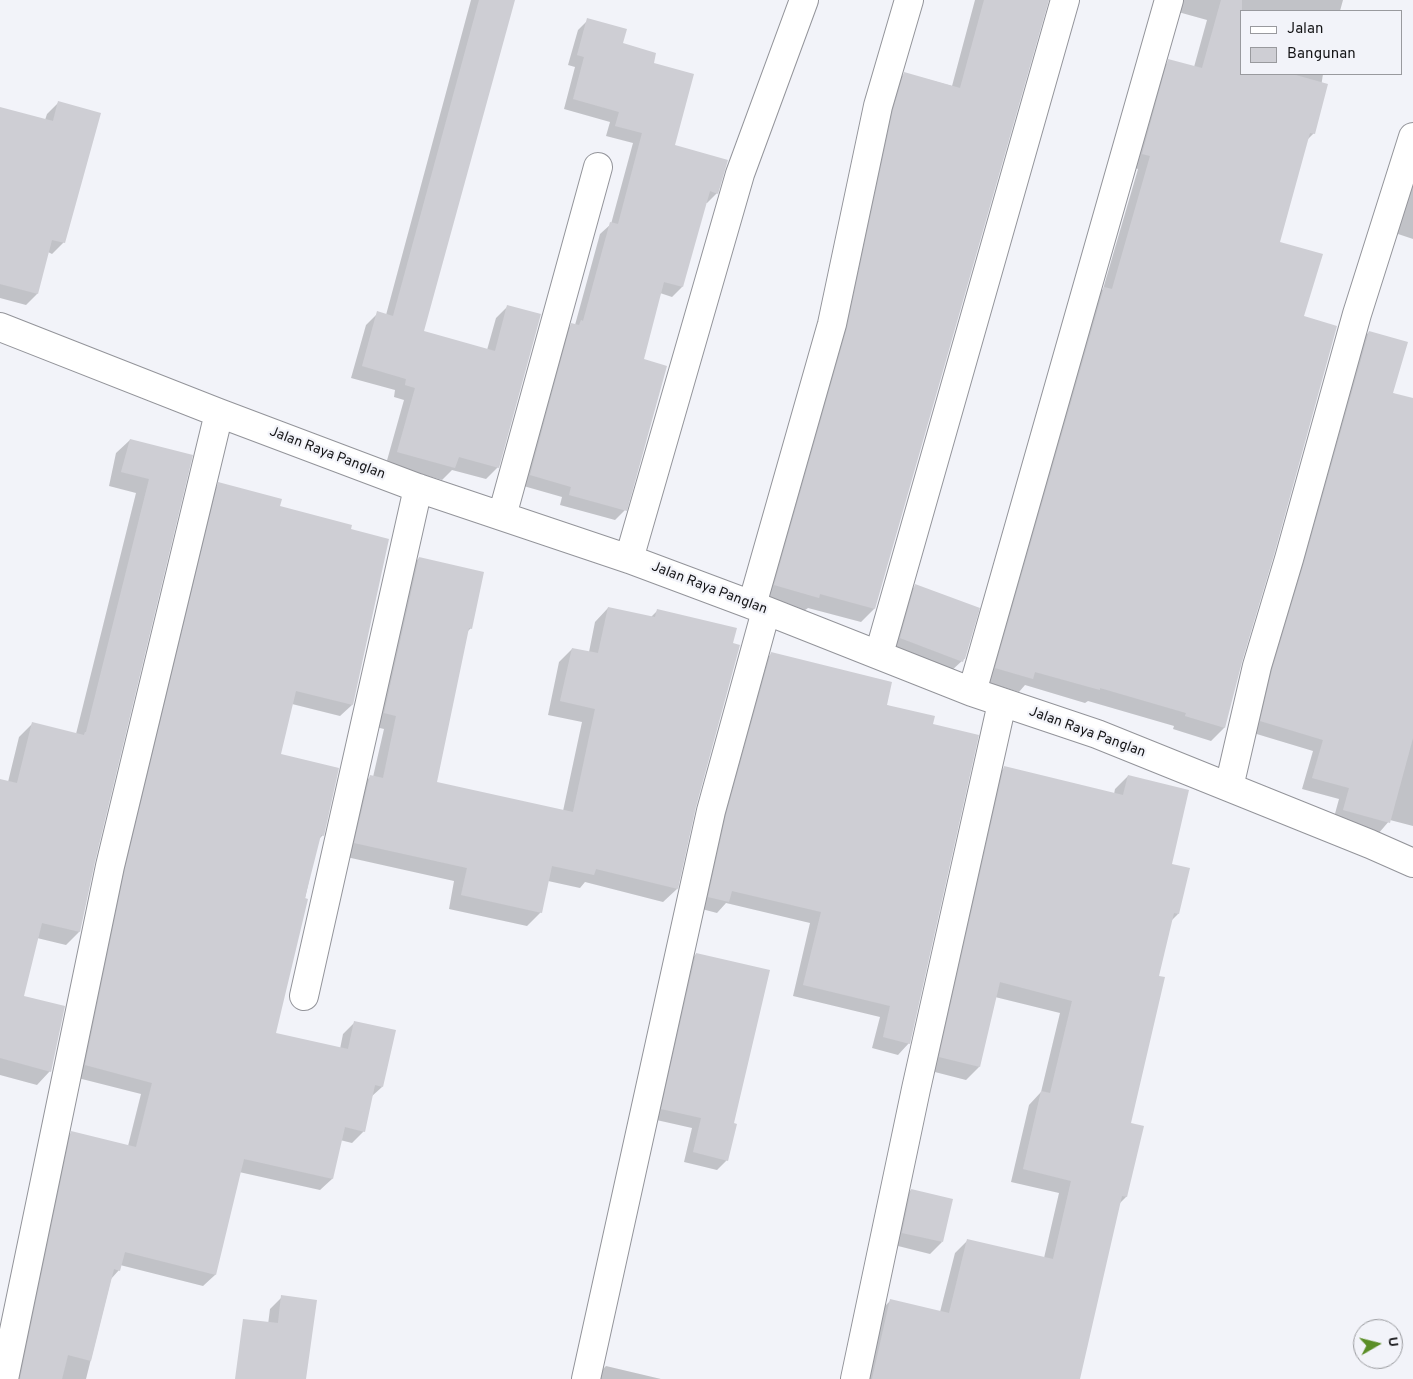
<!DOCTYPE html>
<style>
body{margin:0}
#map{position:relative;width:1413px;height:1379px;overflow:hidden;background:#f2f3f9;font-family:Overpass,sans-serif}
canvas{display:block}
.legend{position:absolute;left:1240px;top:10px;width:162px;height:65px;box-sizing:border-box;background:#f2f3f9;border:1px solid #999a9e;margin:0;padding:6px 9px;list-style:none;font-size:15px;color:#141416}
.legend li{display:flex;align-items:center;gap:10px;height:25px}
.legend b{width:25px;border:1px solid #999a9e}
.north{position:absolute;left:1353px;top:1319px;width:50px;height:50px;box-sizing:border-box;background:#f2f3f9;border:1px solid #999a9e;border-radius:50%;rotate:82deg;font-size:14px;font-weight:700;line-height:20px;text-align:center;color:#141416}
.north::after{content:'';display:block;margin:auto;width:18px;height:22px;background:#5b8e27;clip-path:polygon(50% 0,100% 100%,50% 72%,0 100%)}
</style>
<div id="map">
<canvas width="1413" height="1379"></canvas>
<ul class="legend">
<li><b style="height:6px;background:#fff"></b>Jalan</li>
<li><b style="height:14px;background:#ceced4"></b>Bangunan</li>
</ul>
<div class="north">U</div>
</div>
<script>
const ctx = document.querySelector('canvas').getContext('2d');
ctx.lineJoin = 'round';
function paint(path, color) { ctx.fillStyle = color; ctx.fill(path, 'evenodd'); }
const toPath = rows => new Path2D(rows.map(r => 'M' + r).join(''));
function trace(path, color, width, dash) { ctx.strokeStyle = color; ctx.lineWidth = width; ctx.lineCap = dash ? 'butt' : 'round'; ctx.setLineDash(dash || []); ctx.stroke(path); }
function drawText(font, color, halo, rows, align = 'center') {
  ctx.font = font + ' Overpass,sans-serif'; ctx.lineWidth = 4.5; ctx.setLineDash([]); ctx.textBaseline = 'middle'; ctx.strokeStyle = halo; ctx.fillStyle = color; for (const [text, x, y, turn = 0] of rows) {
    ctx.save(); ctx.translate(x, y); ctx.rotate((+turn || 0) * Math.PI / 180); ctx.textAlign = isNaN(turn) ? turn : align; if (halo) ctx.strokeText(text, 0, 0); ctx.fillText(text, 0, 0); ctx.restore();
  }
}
const shadow = toPath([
 [471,0,514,0,423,332,487,350,496,318,508,306,498,467,486,479,452,470,442,480,386,464,404,400,394,397,395,390,351,378,366,325,378,313,386,315],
 [975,0,1047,0,874,609,861,622,808,608,804,611,761,598,891,87,905,73,952,86],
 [1170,0,1343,0,1340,11,1242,11,1242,74,1323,74,1314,133,1307,140,1279,243,1241,661,1224,728,1211,741,1173,729,1174,726,1088,701,1085,703,1025,685,1019,692,983,681,1091,302,1103,289,1138,169,1129,166,1156,74,1169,61,1194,67,1207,20,1171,10],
 [588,20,652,64,674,146,717,193,707,203,705,203,682,287,672,297,660,293,642,360,625,510,615,520,560,505,562,497,520,485,562,334,572,324,575,325,600,234,611,224,633,143,606,136,610,122,564,109,575,67,568,65,578,30],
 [58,103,64,242,52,254,48,252,37,294,26,305,0,298,0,109,45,120,47,114],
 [1413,162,1413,239,1392,232],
 [1369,332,1392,393,1413,400,1413,826,1390,820,1378,834,1333,821,1339,799,1302,789,1313,751,1250,732,1358,343],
 [130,440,191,456,94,862,79,932,66,945,37,938,23,997,50,1071,37,1085,0,1075,0,780,8,782,19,737,33,723,76,734,136,493,109,486,116,453],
 [219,484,279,507,352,705,340,716,292,704,280,755,323,835,318,840,275,1034,340,1049,343,1034,355,1022,382,1087,371,1097,364,1131,352,1143,340,1140,332,1179,320,1190,239,1172,215,1275,203,1286,120,1265,119,1270,111,1279,86,1379,10,1379,60,1144,72,1132,128,1146,141,1094,74,1077,207,496],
 [419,558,471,628,467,632,435,783,563,811,582,722,548,715,559,662,572,649,589,652,595,622,608,608,651,617,658,610,677,889,663,902,585,882,580,888,548,881,541,912,527,926,449,909,454,881,342,856,357,790,370,777,373,777,384,729,371,726,406,571],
 [916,585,964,659,949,673,888,650,904,597],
 [771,654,932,725,909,1043,898,1055,872,1048,880,1017,793,996,810,923,726,903,717,913,698,908,760,665],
 [1004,768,1114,794,1115,789,1128,776,1171,864,1178,914,1171,921,1157,977,1130,1124,1126,1197,1119,1204,1078,1379,863,1379,878,1313,891,1300,940,1312,955,1253,968,1240,1044,1258,1059,1193,1011,1182,1029,1105,1041,1092,1060,1013,995,997,979,1067,966,1080,927,1070,991,781],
 [696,954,727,1160,717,1170,684,1162,692,1128,652,1119,687,964],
 [911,1190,942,1242,930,1254,890,1244,899,1202],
 [282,1297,303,1379,261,1379,270,1309],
 [606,1366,661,1379,593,1379]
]);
const building = toPath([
 [479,0,515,0,424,331,495,351,507,305,541,314,499,468,459,457,455,468,397,452,415,388,405,385,406,379,362,366,377,311,393,316],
 [984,0,1049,0,875,609,820,594,819,598,774,585,847,328,893,110,904,72,960,88],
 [1221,0,1242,0,1242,74,1292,74,1328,84,1315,134,1310,133,1280,242,1323,254,1304,316,1337,326,1274,555,1242,662,1225,728,1185,716,1186,713,1100,688,1100,690,1035,672,1033,679,995,668,1104,287,1112,289,1150,156,1142,154,1168,59,1202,68],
 [587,18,627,29,623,43,656,53,654,63,694,74,675,145,728,160,718,194,710,191,683,287,664,282,644,359,667,366,627,511,569,495,571,487,530,475,571,323,579,325,581,320,583,321,610,222,618,224,642,133,615,126,619,112,573,99,584,57,577,55],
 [58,101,101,113,65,243,52,240,38,294,0,284,0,107,53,121],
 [1369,331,1408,342,1393,393,1413,398,1413,738,1390,823,1343,810,1349,788,1312,778,1323,740,1260,721,1272,670,1304,563],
 [130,439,193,455,95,862,80,932,42,923,24,996,65,1006,51,1072,0,1058,0,779,17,783,32,722,84,735,85,732,86,732,149,479,121,472],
 [218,482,282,499,280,506,352,525,351,529,389,539,353,705,296,691,281,754,339,768,324,836,321,835,305,898,308,899,276,1033,348,1049,354,1021,396,1030,383,1087,375,1085,365,1132,345,1127,333,1179,244,1159,216,1275,125,1252,120,1271,114,1269,91,1361,68,1355,62,1379,20,1379,71,1131,136,1147,152,1083,85,1065,125,869],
 [419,557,484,572,472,629,469,628,437,782,573,812,595,709,560,701,572,648,598,653,608,607,655,617,657,609,737,628,733,643,740,645,696,807,678,889,596,869,594,875,552,866,542,913,461,895,467,868,354,843,370,775,383,778,396,716,384,713],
 [915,584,980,608,965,659,964,659,963,662,900,638],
 [771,652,892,682,887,705,935,716,933,724,979,735,910,1044,883,1037,890,1006,803,985,821,912,732,891,729,902,708,897,726,815],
 [1004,766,1123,795,1128,775,1189,790,1172,864,1190,868,1179,914,1174,913,1159,976,1165,977,1131,1123,1144,1126,1127,1197,1122,1196,1080,1379,872,1379,890,1299,949,1313,967,1239,1053,1259,1071,1181,1023,1169,1041,1091,1050,1093,1072,1001,1000,982,980,1067,939,1057],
 [696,953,770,970,734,1123,737,1124,728,1161,693,1152,701,1118,661,1109],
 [911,1189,953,1199,943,1242,902,1233],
 [281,1295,317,1300,306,1379,235,1379,243,1319,278,1323]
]);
const minor = toPath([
 [0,327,219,413,418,488,629,559,752,605,972,692,1097,734,1370,844,1413,863],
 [502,516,598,167],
 [629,559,740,174,804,0],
 [752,605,832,324,878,106,909,0],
 [879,654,1065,0],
 [972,692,1169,0],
 [1229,787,1257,666,1289,559,1357,314,1413,137],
 [304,996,418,488],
 [4,1379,110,866,219,413],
 [586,1379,711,811,766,611],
 [855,1379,916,1089,1002,703]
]);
const streetNames = [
 ["Jalan Raya Panglan",327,454,21],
 ["Jalan Raya Panglan",709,589,21],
 ["Jalan Raya Panglan",1087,733,20]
];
paint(shadow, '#0003');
paint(building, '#ceced4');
trace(minor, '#93949a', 30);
trace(minor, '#fff', 28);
drawText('14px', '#141416', '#f2f3f9', streetNames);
</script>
